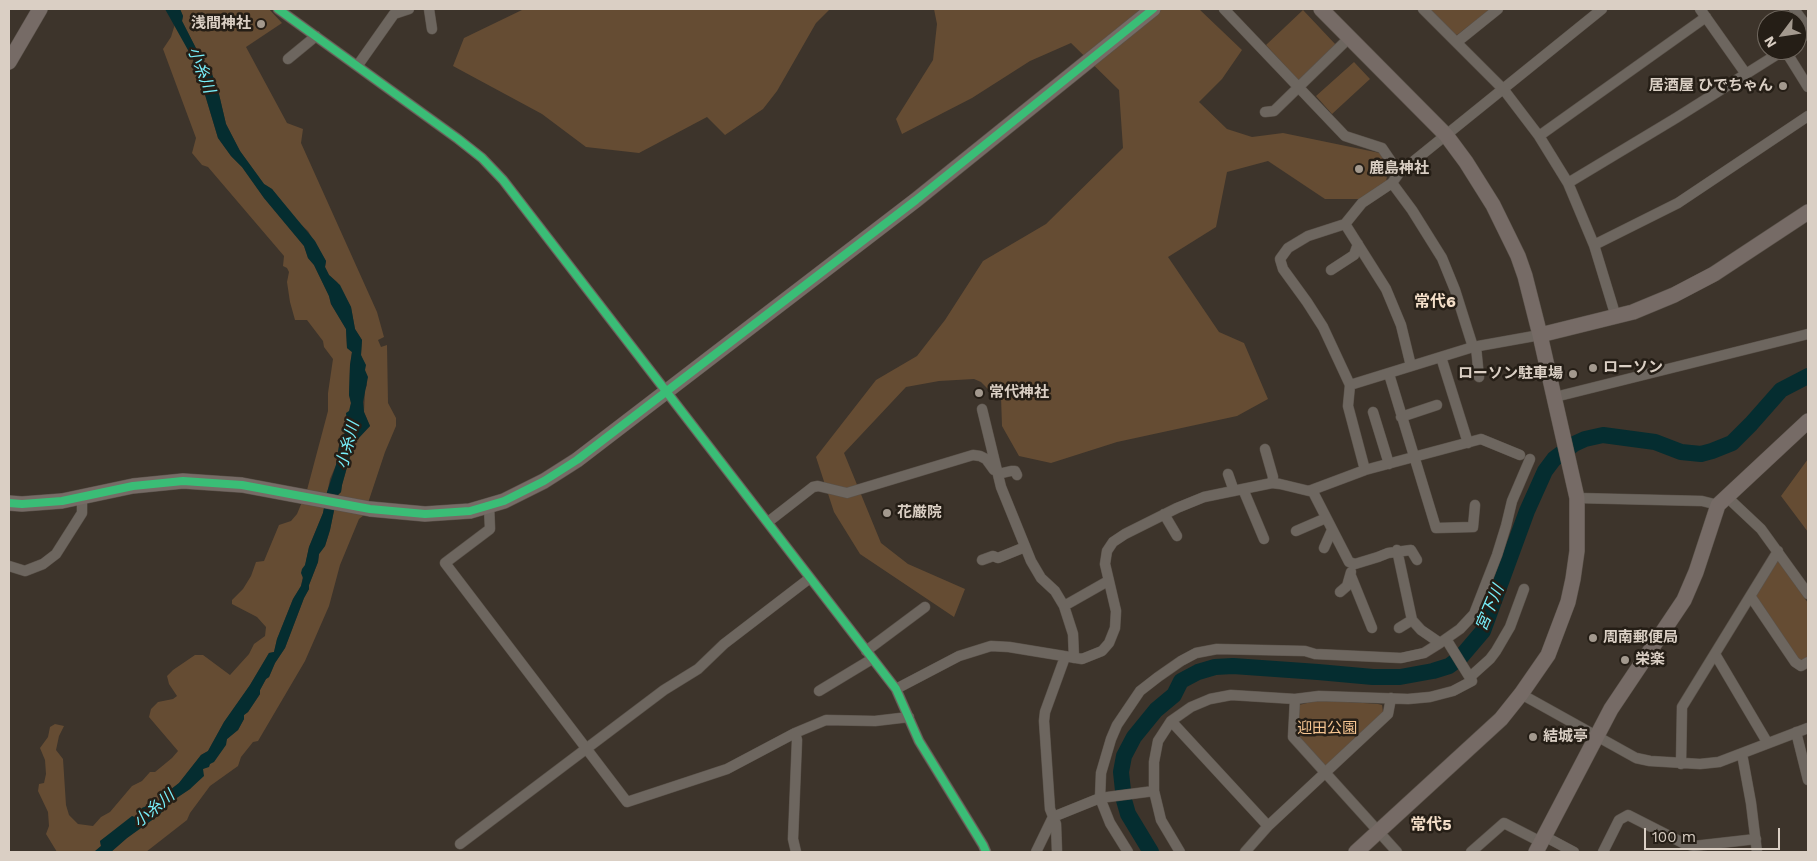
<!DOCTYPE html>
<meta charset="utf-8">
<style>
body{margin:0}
#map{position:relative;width:1817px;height:861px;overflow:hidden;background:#3d342b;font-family:"Work Sans",sans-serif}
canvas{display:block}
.frame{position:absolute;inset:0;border:10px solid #dacfc4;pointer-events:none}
.north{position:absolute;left:1757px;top:10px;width:50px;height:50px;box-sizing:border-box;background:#251e16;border:1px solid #6d655c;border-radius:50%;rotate:239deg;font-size:14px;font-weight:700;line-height:20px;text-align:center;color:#dacfc4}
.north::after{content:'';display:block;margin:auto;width:18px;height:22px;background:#a3998e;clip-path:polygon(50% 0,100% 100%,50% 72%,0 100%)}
.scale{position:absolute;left:1644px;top:828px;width:136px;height:22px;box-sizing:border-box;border:2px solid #dacfc4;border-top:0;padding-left:6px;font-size:15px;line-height:18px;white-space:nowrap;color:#dacfc4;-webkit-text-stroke:4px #251e16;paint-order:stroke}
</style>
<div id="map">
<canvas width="1817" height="861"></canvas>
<div class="frame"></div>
<div class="north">N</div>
<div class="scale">100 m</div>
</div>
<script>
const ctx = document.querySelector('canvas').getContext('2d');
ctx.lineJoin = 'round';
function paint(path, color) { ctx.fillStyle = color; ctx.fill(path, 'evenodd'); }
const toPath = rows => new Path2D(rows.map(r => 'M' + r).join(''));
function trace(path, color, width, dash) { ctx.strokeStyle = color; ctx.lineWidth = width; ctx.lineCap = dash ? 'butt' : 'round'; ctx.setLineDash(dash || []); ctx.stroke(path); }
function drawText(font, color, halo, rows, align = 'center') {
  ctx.font = font + ' "Work Sans","Noto Sans JP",sans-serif'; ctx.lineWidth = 5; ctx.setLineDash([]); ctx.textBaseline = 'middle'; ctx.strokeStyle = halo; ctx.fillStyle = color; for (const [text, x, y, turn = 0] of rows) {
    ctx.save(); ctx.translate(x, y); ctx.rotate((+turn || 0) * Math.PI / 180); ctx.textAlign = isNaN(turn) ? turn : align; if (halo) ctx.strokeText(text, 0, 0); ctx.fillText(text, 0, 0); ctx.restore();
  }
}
const green = toPath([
 [180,9,269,9,282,23,246,47,287,123,303,129,301,143,377,312,384,337,378,340,381,347,387,345,388,403,396,418,396,426,385,452,364,515,359,519,340,565,329,606,305,661,258,741,253,742,241,757,238,766,210,786,190,813,187,820,146,852,111,852,127,838,159,815,172,801,190,789,203,769,210,764,227,739,238,730,244,719,244,715,248,712,260,694,260,690,266,679,269,677,275,663,285,648,304,598,309,589,309,585,318,562,319,554,325,546,330,530,337,496,341,492,342,485,351,453,355,442,370,426,364,412,365,390,367,385,361,355,362,340,355,329,351,307,337,282,329,275,325,267,326,261,308,231,296,220,272,189,264,184,240,151,226,124,218,90,212,74,201,58,182,21,183,16],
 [524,9,830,9,816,23,777,91,763,109,725,135,707,117,639,153,586,147,542,114,453,66,464,38],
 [934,9,1199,9,1242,50,1222,79,1199,102,1227,129,1252,137,1283,133,1380,153,1388,170,1386,182,1361,199,1325,199,1268,161,1227,172,1216,227,1168,257,1219,332,1244,343,1268,399,1237,416,1117,442,1051,463,1019,456,1002,426,1001,397,991,392,981,382,974,379,939,381,906,387,844,453,881,543,908,564,965,589,954,617,860,554,834,512,816,457,876,380,917,356,945,320,983,261,1046,224,1123,148,1119,90,1071,43,1030,61,972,98,902,134,896,119,933,60,937,24],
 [1428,9,1491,9,1457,35,1453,33],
 [1303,10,1336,45,1299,81,1266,45],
 [175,24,193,58,200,78,218,138,231,156,242,167,264,198,304,246,308,258,314,265,329,296,331,304,346,329,347,348,352,352,350,365,349,395,351,403,348,425,345,433,340,440,336,465,330,479,323,513,309,547,301,586,293,599,277,639,274,652,269,653,250,685,224,722,208,751,201,755,179,783,161,797,159,801,142,808,139,815,100,841,101,846,94,852,57,852,46,834,49,826,48,812,38,791,39,784,44,783,46,774,45,760,40,748,48,737,50,727,55,724,64,726,59,736,56,750,63,759,66,805,69,815,78,824,93,826,101,817,110,812,132,786,142,781,150,772,155,772,172,758,178,751,149,717,151,709,158,702,173,699,177,696,169,684,167,676,173,670,195,655,203,655,230,675,249,654,254,644,265,636,266,627,257,617,232,604,232,600,243,589,251,576,256,562,264,561,279,525,291,521,297,514,307,490,328,411,328,393,333,359,324,347,323,341,307,320,295,320,290,302,287,282,289,272,287,268,283,266,284,256,208,167,202,165,192,153,196,138,163,49,171,37],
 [1354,62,1370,79,1332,114,1316,96],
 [1808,459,1808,532,1781,496],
 [1779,561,1808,603,1808,658,1803,662,1799,660,1755,595,1775,562],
 [1319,700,1378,704,1382,705,1383,712,1328,766,1324,767,1297,737,1299,705]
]);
const water = toPath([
 [165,9,180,9,183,16,182,21,201,58,212,74,218,90,226,124,240,151,264,184,272,189,315,241,326,261,325,267,329,275,340,285,351,307,355,329,362,340,361,355,366,365,365,370,368,377,363,402,364,412,370,426,355,442,351,453,342,485,341,492,337,496,330,530,325,546,319,554,318,562,309,585,309,589,304,598,285,648,275,663,269,677,266,679,260,690,260,694,248,712,244,715,244,719,238,730,227,739,226,745,214,762,210,764,209,767,203,769,204,776,190,789,172,801,159,815,127,838,111,852,94,852,101,846,100,841,132,816,135,817,138,815,142,808,159,801,161,797,179,783,201,755,208,751,224,722,250,685,269,653,274,652,277,639,293,599,301,586,303,578,301,573,302,569,305,565,309,547,323,513,327,492,336,465,340,439,345,433,343,428,347,425,346,413,349,411,351,403,349,395,350,365,352,352,347,348,346,329,331,304,329,296,314,265,308,258,304,246,264,198,242,167,231,156,218,138,200,78,193,59],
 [1808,375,1808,380,1795,386,1772,401,1770,399,1769,397,1780,387,1790,381]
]);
const river = toPath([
 [1151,852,1128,814,1124,800,1121,772,1124,756,1134,737,1156,710,1174,695,1181,681,1198,672,1215,667,1233,666,1318,672,1373,677,1400,677,1433,671,1449,666,1460,658,1483,631,1527,511,1545,471,1554,459,1574,444,1585,439,1603,435,1655,442,1681,452,1701,454,1712,451,1732,443,1751,424,1781,390,1808,376]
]);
const street = toPath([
 [278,9,458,139,482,158,503,180,896,689,919,741,983,845,986,852],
 [429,9,432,29],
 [1224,9,1345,136,1382,148,1399,173],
 [1423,9,1504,90,1539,136,1568,183,1594,245,1616,317],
 [1700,9,1746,74],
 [1794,9,1808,28],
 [1797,41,1808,33],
 [1457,42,1498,9],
 [1785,50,1808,87],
 [288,59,316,36],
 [358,65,394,14,409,9],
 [1265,112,1274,111,1349,38],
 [1539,136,1706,17],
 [1392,183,1412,210,1442,258,1455,290,1473,347],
 [1568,183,1676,118,1784,50],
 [1345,224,1386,289,1401,325,1411,366],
 [1594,245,1678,203,1808,116],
 [1331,270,1354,255,1358,244],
 [1476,347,1479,377],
 [1441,357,1468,443],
 [1389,374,1436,528,1473,527,1475,505],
 [1350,385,1473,347,1540,335],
 [1555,397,1808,334],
 [982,409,1001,487,1031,561,1041,578,1055,591,1064,606,1073,634,1074,658],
 [1373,412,1389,464],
 [1401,417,1437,405],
 [1265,449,1273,477,1272,483],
 [1365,470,1348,406,1350,385,1323,327,1307,302,1283,269,1280,259,1288,248,1308,236,1345,224,1362,203,1392,183,1399,173,1602,9],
 [998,474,1011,471,1015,471,1017,475],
 [1228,474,1234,491],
 [1243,489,1264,539],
 [1312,490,1349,562,1355,564,1378,557,1388,553,1411,550,1417,560],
 [1727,497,1761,529,1808,594],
 [1577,498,1702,501,1718,505],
 [489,506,490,529,445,563,627,802,727,769,795,733,826,720,875,721,909,717],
 [1164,514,1177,536],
 [768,522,813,487,818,486,847,493,973,455,980,456,986,459,994,470],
 [1296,531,1326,518],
 [1324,548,1332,530],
 [1397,550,1412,620,1421,630,1440,643],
 [982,560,993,556,998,558,1025,547],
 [9,566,25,571,43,564,56,554,82,513,82,497],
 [1351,576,1372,628],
 [1340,592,1347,586,1351,572],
 [1751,597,1795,662,1801,666,1808,662],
 [1064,606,1108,581],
 [1399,628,1412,620],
 [866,651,925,607],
 [1715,654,1767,742],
 [1470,677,1490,659,1496,651,1510,627,1524,589],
 [896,689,959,656,991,646,1009,647,1082,659,1102,651,1109,643,1115,628,1116,611,1105,564,1107,551,1113,542,1125,534,1177,508,1204,497,1272,483,1280,484,1309,491,1365,470,1481,439,1520,455],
 [819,691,872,659],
 [1521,694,1636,758,1650,761,1700,764,1719,762,1808,728],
 [1295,699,1293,737,1397,852],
 [1171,721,1268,826],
 [1796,732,1808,780],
 [795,733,797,740,793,839,796,852],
 [1742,754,1751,803,1757,852],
 [1681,764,1682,707,1778,551],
 [1544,836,1574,852],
 [460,844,664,690,698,669,724,644,810,578],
 [1036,852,1053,817,1100,798,1154,791],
 [1057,852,1056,824,1050,809,1044,721,1045,712,1065,657],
 [1128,852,1110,823,1100,798,1101,773,1111,739,1117,725,1140,691,1158,677,1181,661,1196,653,1217,649,1305,651,1315,654,1401,658,1424,653,1440,643,1460,629,1474,614,1497,555,1506,526,1512,501,1530,459],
 [1180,852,1161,820,1154,791,1154,762,1158,741,1171,721,1191,707,1210,699,1231,695,1295,699,1319,696,1408,699,1430,697,1453,691,1472,681,1446,639],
 [1245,852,1268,826,1388,714,1391,698],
 [1471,852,1504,823,1541,842],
 [1603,852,1619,820,1628,815,1685,844,1694,846,1756,839]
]);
const secondary = toPath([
 [1321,9,1446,135,1466,162,1493,205,1518,256,1525,276,1540,335,1577,498,1577,551,1573,579,1568,602,1548,655,1521,694,1501,719,1356,852],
 [9,62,40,9],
 [1540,335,1633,312,1674,295,1714,274,1808,212],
 [9,503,22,504,62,501,133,486,183,481,242,485,370,509,425,514,470,511,504,501,544,481,577,460,916,200,1153,9],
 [1536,852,1611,709,1684,600,1696,572,1718,505,1808,421]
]);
const cycleway = toPath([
 [278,9,458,139,482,158,503,180,896,689,919,741,983,845,986,852],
 [9,503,22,504,62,501,133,486,183,481,242,485,370,509,425,514,470,511,504,501,544,481,577,460,916,200,1153,9]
]);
const markers = [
 [261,24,5,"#a3998e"],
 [1783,86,5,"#a3998e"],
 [1359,169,5,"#a3998e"],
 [1593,368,5,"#a3998e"],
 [1573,374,5,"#a3998e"],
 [979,393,5,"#a3998e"],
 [887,513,5,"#a3998e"],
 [1593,638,5,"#a3998e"],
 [1625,660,5,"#a3998e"],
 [1533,737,5,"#a3998e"]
];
const poiNames = [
 ["浅間神社",251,24,"right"],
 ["居酒屋 ひでちゃん",1773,86,"right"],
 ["鹿島神社",1369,169],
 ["ローソン",1603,368],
 ["ローソン駐車場",1563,374,"right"],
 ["常代神社",989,393],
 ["花厳院",897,513],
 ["周南郵便局",1603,638],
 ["栄楽",1635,660],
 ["結城亭",1543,737]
];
const parkNames = [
 ["迎田公園",1327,729]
];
const waterNames = [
 ["小糸川",201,70,69],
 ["小糸川",348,445,-75],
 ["宮下川",1490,608,-67],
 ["小糸川",154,809,-40]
];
const neighbourhoodNames = [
 ["常代6",1435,302],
 ["常代5",1431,825]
];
paint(green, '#654c33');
paint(water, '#052d30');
trace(river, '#052d30', 16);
trace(street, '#5a524a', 11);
trace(secondary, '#5a524a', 16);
trace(street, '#6d665f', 10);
trace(secondary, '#766b66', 15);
trace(cycleway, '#3abd76', 8);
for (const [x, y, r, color] of markers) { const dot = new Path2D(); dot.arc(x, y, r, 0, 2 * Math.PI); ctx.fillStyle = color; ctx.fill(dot); trace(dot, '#251e16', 2); }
drawText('bold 15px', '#dacfc4', '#251e16', poiNames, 'left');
drawText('15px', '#f7c692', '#251e16', parkNames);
drawText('italic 16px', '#77effb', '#251e16', waterNames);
drawText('bold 16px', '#f4dfc9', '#251e16', neighbourhoodNames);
</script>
